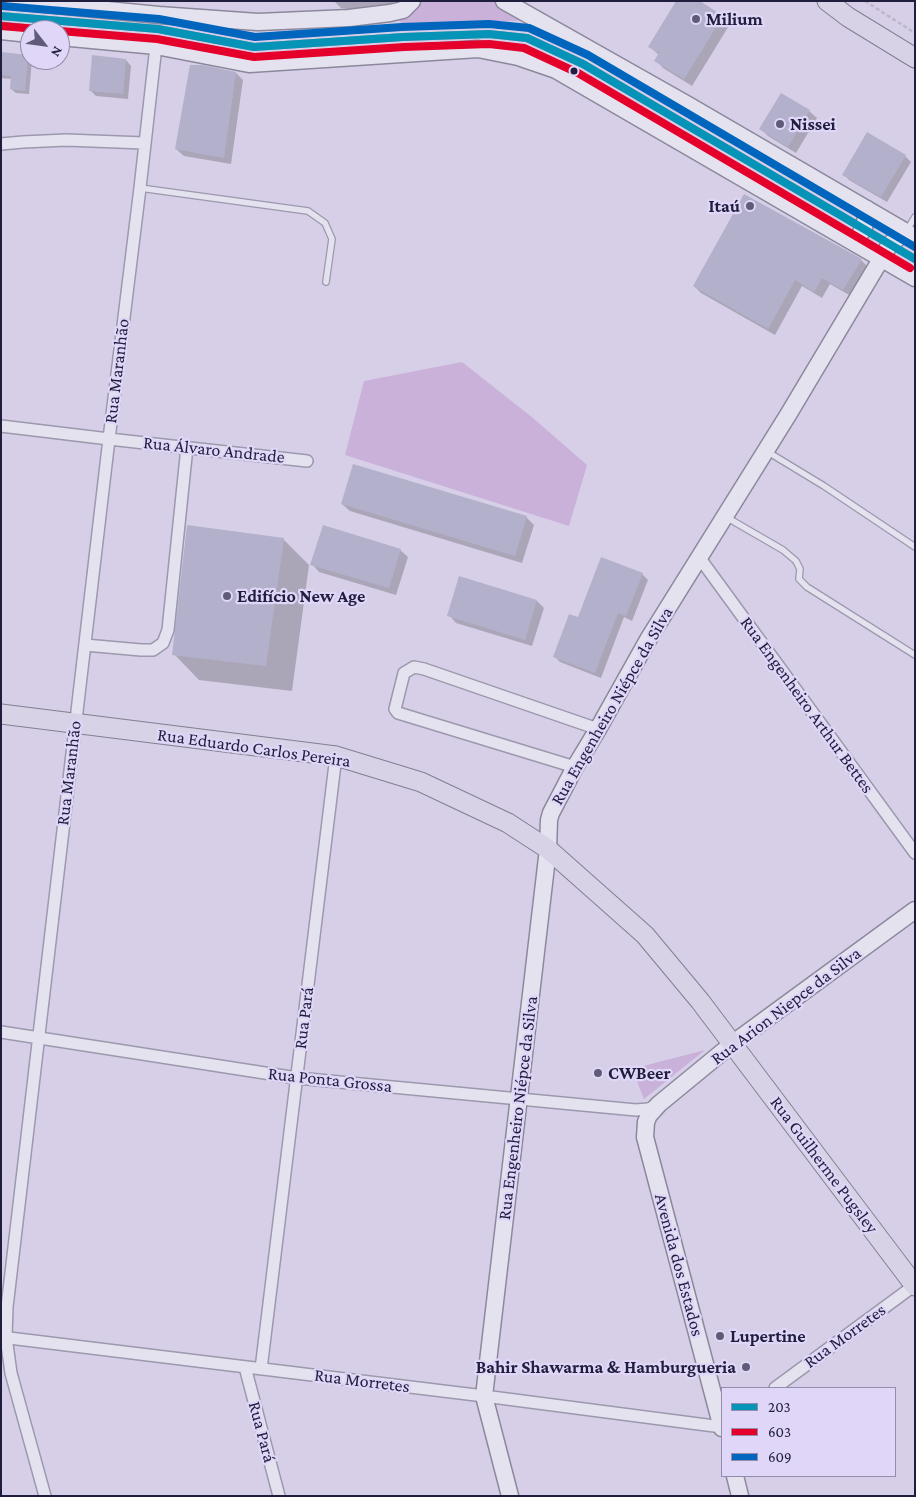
<!DOCTYPE html>
<meta charset="utf-8">
<style>
body{margin:0}
#map{position:relative;width:916px;height:1497px;overflow:hidden;background:#d6cfe7;font-family:"Crimson Pro",serif}
canvas{display:block}
.frame{position:absolute;inset:0;border:2px solid #201e3d;pointer-events:none}
.legend{position:absolute;left:721px;top:1387px;width:175px;height:90px;box-sizing:border-box;background:#dfd6f8;border:1px solid #938cad;margin:0;padding:6px 9px;list-style:none;font-size:15px;color:#201e3d}
.legend li{display:flex;align-items:center;gap:10px;height:25px}
.legend b{width:25px;border:1px solid #938cad}
.north{position:absolute;left:20px;top:20px;width:50px;height:50px;box-sizing:border-box;background:#dfd6f8;border:1px solid #938cad;border-radius:50%;rotate:120deg;font-size:14px;font-weight:700;line-height:20px;text-align:center;color:#201e3d}
.north::after{content:'';display:block;margin:auto;width:18px;height:22px;background:#605c78;clip-path:polygon(50% 0,100% 100%,50% 72%,0 100%)}
</style>
<div id="map">
<canvas width="916" height="1497"></canvas>
<div class="frame"></div>
<ul class="legend">
<li><b style="height:6px;background:#0594b8"></b>203</li>
<li><b style="height:6px;background:#e4002b"></b>603</li>
<li><b style="height:6px;background:#0065bd"></b>609</li>
</ul>
<div class="north">N</div>
</div>
<script>
const ctx = document.querySelector('canvas').getContext('2d');
ctx.lineJoin = 'round';
function paint(path, color) { ctx.fillStyle = color; ctx.fill(path, 'evenodd'); }
const toPath = rows => new Path2D(rows.map(r => 'M' + r).join(''));
function trace(path, color, width, dash) { ctx.strokeStyle = color; ctx.lineWidth = width; ctx.lineCap = dash ? 'butt' : 'round'; ctx.setLineDash(dash || []); ctx.stroke(path); }
function drawText(font, color, halo, rows, align = 'center') {
  ctx.font = font + ' "Crimson Pro",serif'; ctx.lineWidth = 4.5; ctx.setLineDash([]); ctx.textBaseline = 'middle'; ctx.strokeStyle = halo; ctx.fillStyle = color; for (const [text, x, y, turn = 0] of rows) {
    ctx.save(); ctx.translate(x, y); ctx.rotate((+turn || 0) * Math.PI / 180); ctx.textAlign = isNaN(turn) ? turn : align; if (halo) ctx.strokeText(text, 0, 0); ctx.fillText(text, 0, 0); ctx.restore();
  }
}
const green = toPath([
 [397,1,504,1,537,20,402,25,396,13],
 [462,362,533,418,587,465,569,526,345,455,364,381],
 [705,1050,644,1099,632,1069]
]);
const shadow = toPath([
 [334,1,393,1,392,11,376,13,341,8],
 [697,1,723,17,730,24,692,86,663,68,656,60,659,55,650,47],
 [1,53,28,56,30,60,32,60,29,94,16,93,11,89,12,79,1,78],
 [126,60,131,66,128,99,96,96,90,90],
 [236,73,243,80,231,164,184,156,176,149],
 [809,111,817,118,796,153,768,136,761,129],
 [905,156,911,162,887,202,849,180,844,174],
 [861,260,868,267,851,296,830,284,822,298,802,286,775,335,701,293,694,286],
 [342,504,526,517,534,525,522,563,350,511],
 [283,539,309,565,292,691,199,680,174,654],
 [400,550,408,557,396,595,319,572,312,564],
 [642,574,648,580,632,621,624,617,601,678,560,662,555,657,578,619],
 [537,601,544,608,532,646,456,623,449,615]
]);
const building = toPath([
 [676,1,700,1,723,16,684,79,654,61,659,53,648,47],
 [1,52,28,55,25,91,10,89,11,76,1,75],
 [92,55,126,59,123,94,89,91],
 [190,65,203,65,236,72,224,158,175,149],
 [781,93,810,110,788,147,759,129],
 [867,132,906,155,881,197,842,175],
 [744,194,862,259,843,290,822,278,814,292,795,280,768,329,693,286],
 [353,464,527,516,515,556,341,504],
 [187,525,284,538,266,666,172,655],
 [323,525,401,549,389,588,310,565],
 [601,557,643,573,626,616,618,613,595,673,553,657,569,614,578,617],
 [459,576,537,600,525,640,447,616]
]);
const path = toPath([
 [865,1,915,33]
]);
const lane = toPath([
 [1,16,158,29,254,47,403,37,489,34,527,38,583,64,915,259],
 [140,188,308,211,325,223,332,239,326,282],
 [907,230,915,217],
 [768,452,824,486,915,547],
 [726,517,783,550,796,561,800,569,799,579,807,587,915,655]
]);
const street = toPath([
 [1,144,23,142,66,140,144,143],
 [1,426,109,439,307,461],
 [699,557,915,853],
 [85,645,141,650,153,650,163,643,168,630,187,447],
 [575,767,398,713,395,709,404,673,414,667,424,669,598,729],
 [1,1032,297,1078,636,1110,648,1109,656,1106],
 [1,1337,484,1396,722,1427],
 [245,1367,279,1496],
 [261,1369,336,756],
 [775,1388,915,1285],
 [45,1496,11,1373,6,1337,7,1307,109,439,140,188,156,46]
]);
const secondary = toPath([
 [14,1,159,15,258,22,349,18,390,13,403,10,412,1],
 [504,1,688,105,913,236],
 [1,31,30,34],
 [60,37,156,46,249,64,478,49,518,57,556,70,915,278],
 [855,242,864,228,867,209],
 [722,1428,645,1137,646,1122,649,1115,659,1104,732,1044,915,910],
 [735,1476,740,1496],
 [510,1496,484,1396,548,849,549,820,551,813,575,767,598,729,649,638,788,415,890,244,906,232]
]);
const primary = toPath([
 [827,1,848,17,915,58],
 [1,714,336,756,421,782,508,823,548,849,645,935,700,1001,915,1286]
]);
const bus1 = toPath([
 [1,16,158,29,254,47,403,37,489,34,527,38,583,64,915,259]
]);
const bus2 = toPath([
 [1,26,49,30],
 [60,31,157,39,254,57,404,47,489,44,524,48,578,73,910,268]
]);
const bus3 = toPath([
 [2,6,159,19,255,37,402,27,489,24,529,28,588,55,915,247]
]);
const markers = [
 [696,19,5,"#605c78"],
 [574,71,4.5,"#201e3d"],
 [780,124,5,"#605c78"],
 [750,206,5,"#605c78"],
 [227,596,5,"#605c78"],
 [598,1073,5,"#605c78"],
 [720,1336,5,"#605c78"],
 [746,1367,5,"#605c78"]
];
const poiNames = [
 ["Milium",706,19],
 ["Nissei",790,124],
 ["Itaú",740,206,"right"],
 ["Edifício New Age",237,596],
 ["CWBeer",608,1073],
 ["Lupertine",730,1336],
 ["Bahir Shawarma & Hamburgueria",736,1367,"right"]
];
const streetNames = [
 ["Rua Maranhão",117,371,-83],
 ["Rua Álvaro Andrade",214,450,6],
 ["Rua Engenheiro Arthur Bettes",807,705,54],
 ["Rua Engenheiro Niépce da Silva",612,706,-60],
 ["Rua Eduardo Carlos Pereira",254,748,8],
 ["Rua Maranhão",69,773,-83],
 ["Rua Arion Niepce da Silva",786,1006,-37],
 ["Rua Pará",304,1018,-83],
 ["Rua Ponta Grossa",330,1080,6],
 ["Rua Engenheiro Niépce da Silva",518,1108,-83],
 ["Rua Guilherme Pugsley",824,1165,53],
 ["Avenida dos Estados",679,1265,75],
 ["Rua Morretes",845,1336,-36],
 ["Rua Morretes",362,1381,7],
 ["Rua Pará",262,1432,75]
];
paint(green, '#c9b1da');
paint(shadow, '#0003');
paint(building, '#b3b0cc');
trace(lane, '#9c98ad', 8);
trace(street, '#9c98ad', 14);
trace(secondary, '#8c889c', 19);
trace(primary, '#827f92', 21);
trace(path, '#bbb8c8', 2.5, [4, 2.5]);
trace(lane, '#e5e2ef', 5.5);
trace(street, '#e5e2ef', 11);
trace(secondary, '#e5e2ef', 16);
trace(primary, '#d8d2e7', 19);
trace(bus1, '#0594b8', 8);
trace(bus2, '#e4002b', 8);
trace(bus3, '#0065bd', 8);
for (const [x, y, r, color] of markers) { const dot = new Path2D(); dot.arc(x, y, r, 0, 2 * Math.PI); ctx.fillStyle = color; ctx.fill(dot); trace(dot, '#dfd6f8', 2); }
drawText('bold 18px', '#201e3d', '#dfd6f8', poiNames, 'left');
drawText('18px', '#201e3d', '#dfd6f8', streetNames);
</script>
